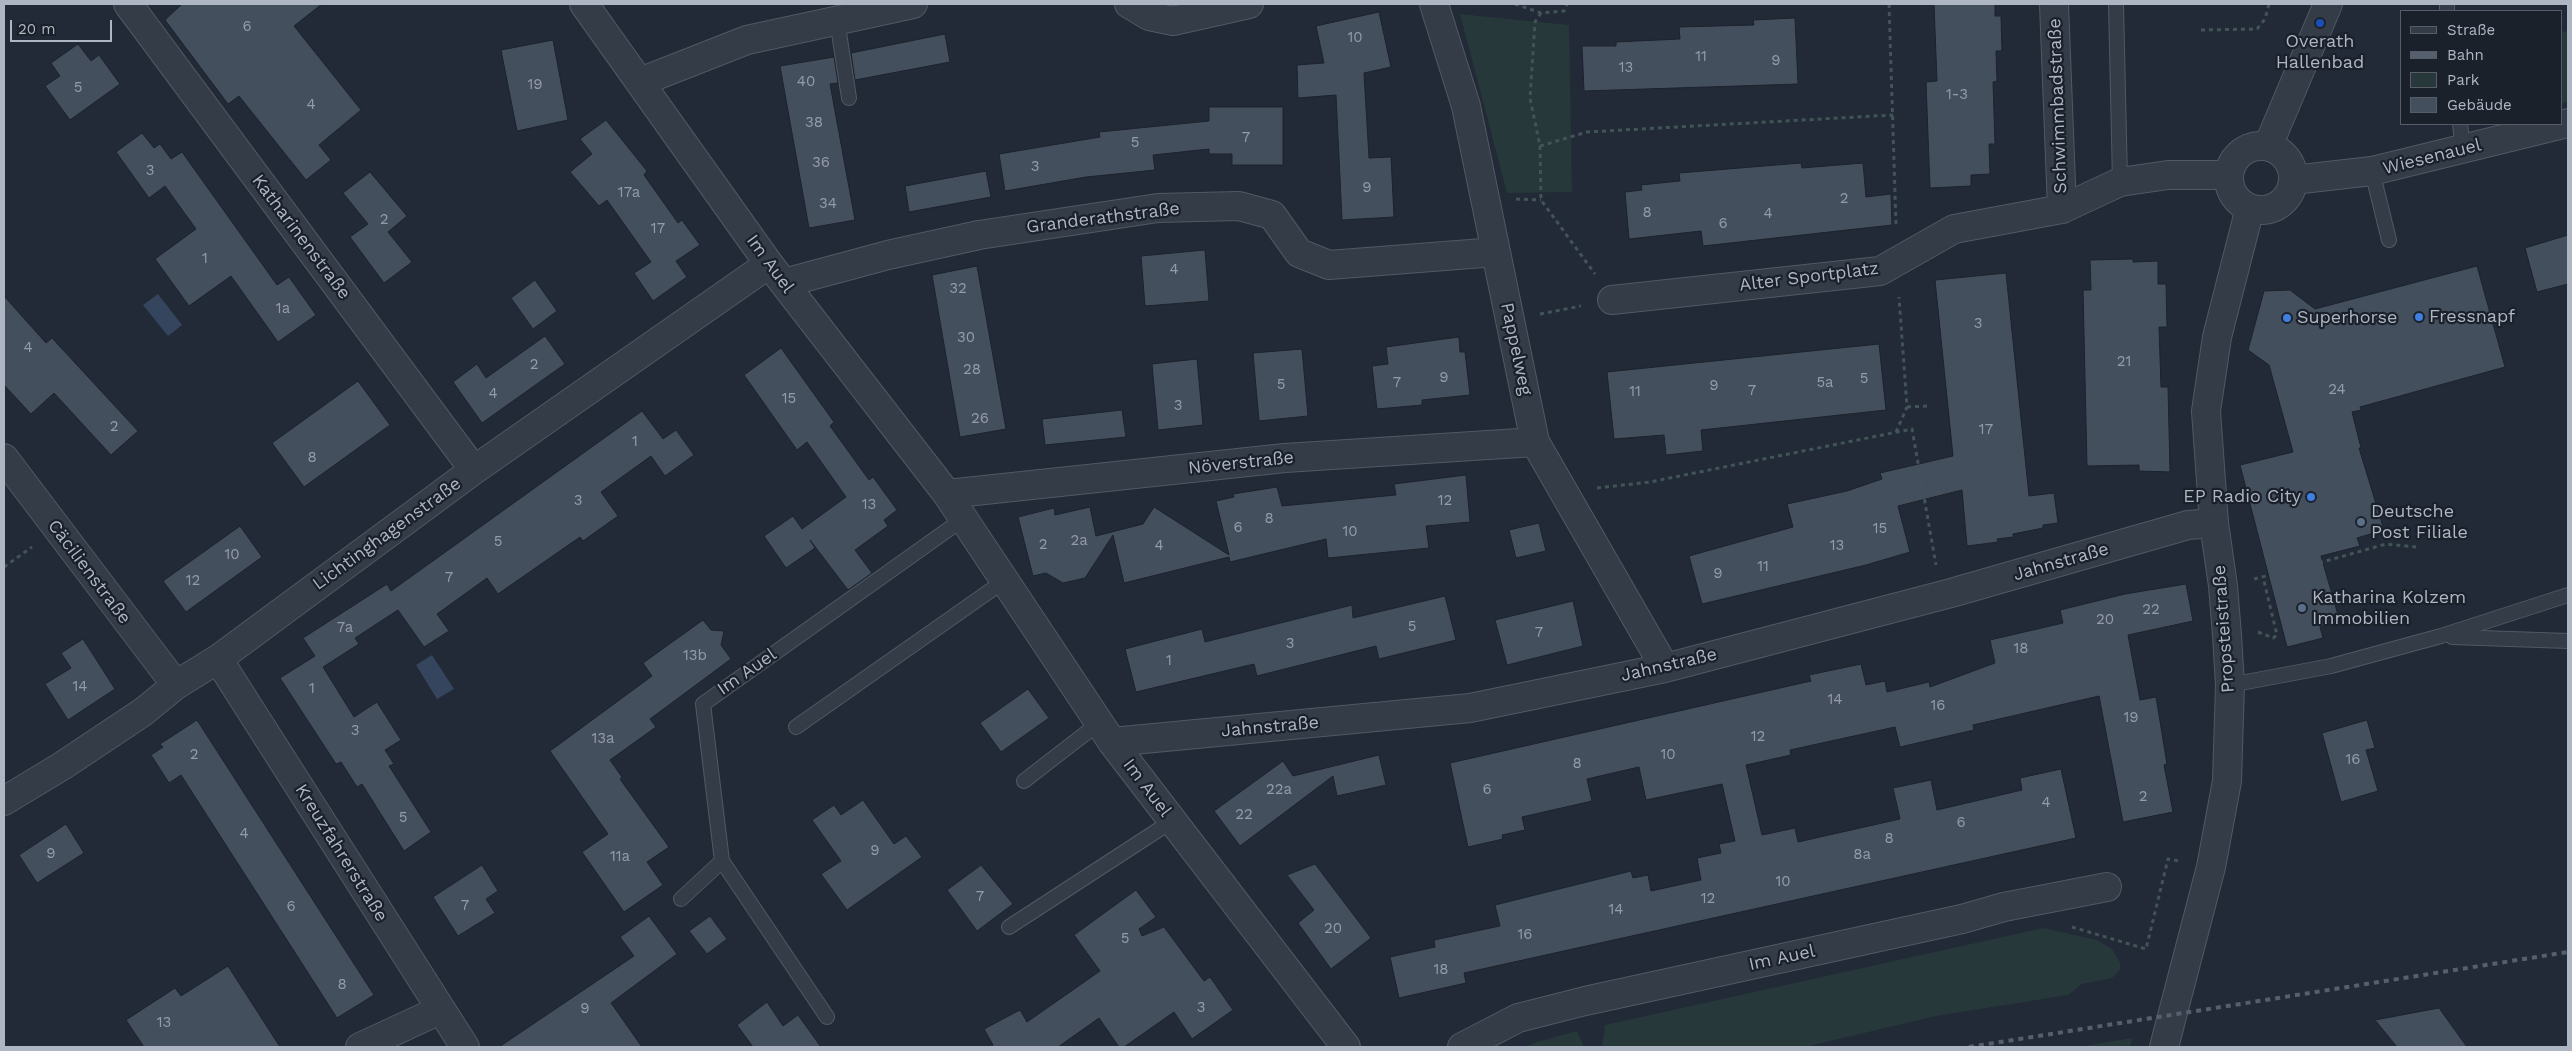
<!DOCTYPE html>
<meta charset="utf-8">
<style>
body{margin:0}
#map{position:relative;width:2572px;height:1051px;overflow:hidden;background:#212a36;font-family:"Work Sans",sans-serif}
canvas{display:block}
.frame{position:absolute;inset:0;border:5px solid #afb6c3;pointer-events:none}
.legend{position:absolute;left:2400px;top:10px;width:162px;height:115px;box-sizing:border-box;background:#1a212b;border:1px solid #565d68;margin:0;padding:6px 9px;list-style:none;font-size:15px;color:#afb6c3}
.legend li{display:flex;align-items:center;gap:10px;height:25px}
.legend b{width:25px;border:1px solid #565d68}
.scale{position:absolute;left:10px;top:20px;width:102px;height:22px;box-sizing:border-box;border:2px solid #afb6c3;border-top:0;padding-left:6px;font-size:15px;line-height:18px;white-space:nowrap;color:#afb6c3;-webkit-text-stroke:4px #1a212b;paint-order:stroke}
</style>
<div id="map">
<canvas width="2572" height="1051"></canvas>
<div class="frame"></div>
<ul class="legend">
<li><b style="height:6px;background:#343c47"></b>Straße</li>
<li><b style="height:6px;background:#565f6e"></b>Bahn</li>
<li><b style="height:14px;background:#263839"></b>Park</li>
<li><b style="height:14px;background:#444f5e"></b>Gebäude</li>
</ul>
<div class="scale">20 m</div>
</div>
<script>
const ctx = document.querySelector('canvas').getContext('2d');
ctx.lineJoin = 'round';
function paint(path, color) { ctx.fillStyle = color; ctx.fill(path, 'evenodd'); }
const toPath = rows => new Path2D(rows.map(r => 'M' + r).join(''));
function trace(path, color, width, dash) { ctx.strokeStyle = color; ctx.lineWidth = width; ctx.lineCap = dash ? 'butt' : 'round'; ctx.setLineDash(dash || []); ctx.stroke(path); }
function drawText(font, color, halo, rows, align = 'center') {
  ctx.font = font + ' "Work Sans",sans-serif'; ctx.lineWidth = 4.5; ctx.setLineDash([]); ctx.textBaseline = 'middle'; ctx.strokeStyle = halo; ctx.fillStyle = color; for (const [text, x, y, turn = 0] of rows) {
    ctx.save(); ctx.translate(x, y); ctx.rotate((+turn || 0) * Math.PI / 180); ctx.textAlign = isNaN(turn) ? turn : align; if (halo) ctx.strokeText(text, 0, 0); ctx.fillText(text, 0, 0); ctx.restore();
  }
}
const green = toPath([
 [1460,14,1569,25,1572,192,1507,193],
 [2568,31,2568,102,2561,104,2561,32],
 [2043,928,2097,940,2112,949,2120,963,2120,970,2112,978,2082,984,2068,995,1936,1016,1805,1047,1602,1047,1605,1025],
 [1577,1031,1584,1047,1525,1047,1537,1042],
 [2132,1038,2130,1047,2078,1047]
]);
const water = toPath([
 [158,294,182,325,168,336,143,305],
 [432,655,454,689,437,699,416,665]
]);
const building = toPath([
 [182,4,322,4,294,26,361,110,319,145,331,160,306,180,239,96,228,104,165,20,182,4],
 [1934,4,1995,4,1995,16,2001,16,2002,51,1996,51,1997,81,1993,82,1995,144,1989,144,1990,174,1971,175,1971,186,1930,188,1926,82,1937,81,1934,4],
 [1379,12,1391,67,1364,73,1369,158,1391,157,1394,217,1342,220,1336,95,1298,98,1297,65,1324,63,1316,26,1379,12],
 [1795,18,1798,84,1584,91,1582,46,1616,46,1616,42,1680,39,1679,27,1754,25,1753,20,1795,18],
 [945,34,950,62,855,80,851,53,945,34],
 [553,40,568,120,517,131,501,50,553,40],
 [78,44,91,61,99,55,120,84,70,120,45,86,60,76,51,63,78,44],
 [834,57,838,83,830,84,855,220,809,228,780,66,834,57],
 [1209,107,1283,107,1283,165,1232,165,1232,154,1209,154,1209,149,1153,155,1155,170,1086,177,1005,191,999,154,1100,137,1099,132,1209,121,1209,107],
 [606,120,647,171,644,175,678,223,682,220,700,245,676,261,687,277,653,301,634,273,651,262,607,200,599,206,570,172,592,154,580,139,606,120],
 [142,133,154,148,160,144,171,159,182,152,277,285,289,277,316,315,278,342,231,276,189,306,155,259,196,229,165,186,149,198,116,152,142,133],
 [1801,163,1802,168,1863,163,1866,197,1891,194,1892,225,1703,246,1701,231,1629,239,1625,192,1642,190,1641,185,1680,181,1679,173,1801,163],
 [986,171,991,197,909,212,905,186,986,171],
 [370,172,407,216,388,232,412,262,384,283,350,237,368,224,343,193,370,172],
 [2568,235,2568,284,2537,292,2525,248,2568,235],
 [1205,250,1209,301,1145,306,1141,256,1205,250],
 [2133,259,2133,262,2158,261,2158,284,2166,284,2167,327,2159,327,2161,387,2168,387,2170,472,2139,471,2139,465,2087,466,2083,290,2091,290,2090,260,2133,259],
 [977,266,1006,429,960,437,932,275,977,266],
 [2477,266,2505,367,2360,407,2361,410,2352,412,2361,448,2359,448,2384,530,2357,538,2360,546,2321,556,2340,622,2320,627,2323,638,2287,647,2240,465,2293,452,2269,365,2248,350,2264,291,2290,290,2315,309,2477,266],
 [2006,273,2029,496,2054,493,2058,523,2043,525,2043,528,2013,534,2013,537,1997,539,1998,542,1967,546,1962,490,1898,506,1910,552,1866,565,1702,604,1689,556,1793,527,1787,504,1847,491,1882,479,1880,473,1953,456,1935,280,2006,273],
 [535,280,557,311,533,329,511,298,535,280],
 [4,296,46,343,52,338,138,431,111,455,54,393,31,414,4,385,4,296],
 [545,336,565,364,482,423,453,382,477,364,486,378,545,336],
 [1459,337,1460,352,1465,352,1470,395,1422,400,1422,405,1377,409,1372,366,1388,364,1386,347,1459,337],
 [1879,344,1886,410,1701,430,1703,451,1666,455,1664,435,1614,439,1607,372,1879,344],
 [781,348,834,422,830,426,869,480,873,477,897,510,884,520,888,526,855,550,872,573,848,590,810,540,815,548,786,568,764,536,793,516,802,529,846,497,807,442,797,450,744,375,781,348],
 [1302,349,1308,416,1259,421,1253,353,1302,349],
 [1197,359,1203,425,1158,430,1152,364,1197,359],
 [358,381,390,425,304,487,272,443,358,381],
 [1122,410,1126,437,1045,445,1042,419,1122,410],
 [642,411,663,439,676,430,694,455,665,476,651,456,601,492,618,516,583,541,580,537,498,594,487,578,437,614,449,631,424,647,398,610,355,638,359,644,323,667,354,717,377,702,401,740,385,750,394,764,389,766,431,832,404,851,362,784,357,787,341,762,336,764,280,678,315,656,303,638,387,584,391,591,642,411],
 [1466,475,1470,522,1426,526,1429,548,1328,558,1326,539,1230,562,1229,557,1124,583,1113,535,1085,578,1063,583,1046,573,1033,576,1018,517,1054,508,1055,515,1090,507,1096,536,1143,524,1154,507,1229,555,1216,501,1234,497,1233,494,1277,487,1282,506,1396,495,1394,484,1466,475],
 [1539,523,1546,551,1516,558,1509,530,1539,523],
 [240,526,262,557,186,612,163,581,240,526],
 [2186,584,2193,621,2128,635,2140,700,2156,697,2167,764,2164,765,2173,812,2123,822,2099,696,1973,725,1974,730,1900,747,1895,727,1790,750,1791,755,1746,765,1762,835,1795,828,1798,842,1900,819,1893,788,1931,780,1937,810,2022,790,2020,778,2061,769,2076,838,1464,973,1466,983,1399,998,1390,957,1435,947,1434,940,1500,926,1495,905,1631,871,1633,878,1648,875,1651,891,1701,880,1697,858,1721,853,1719,844,1735,841,1722,784,1646,800,1639,767,1587,779,1592,801,1522,817,1525,830,1502,835,1503,839,1468,847,1450,763,1811,681,1809,675,1861,664,1866,685,1885,681,1887,692,1929,682,1930,687,1995,663,1990,640,2063,623,2060,610,2125,594,2186,584],
 [1445,596,1456,640,1379,659,1376,646,1257,676,1254,664,1136,692,1125,649,1202,629,1205,642,1352,605,1353,618,1445,596],
 [1573,601,1583,646,1507,665,1495,620,1573,601],
 [703,620,711,630,724,631,721,645,731,659,650,719,656,727,610,760,622,777,620,779,669,847,647,862,663,885,624,912,582,852,608,834,550,751,652,676,643,663,703,620],
 [83,639,115,689,68,720,45,684,71,668,61,653,83,639],
 [1028,689,1049,718,1001,752,980,723,1028,689],
 [197,720,374,995,337,1018,181,775,169,783,151,755,163,747,160,744,197,720],
 [2367,720,2375,748,2366,750,2378,791,2341,802,2322,733,2367,720],
 [1379,755,1386,785,1337,796,1333,776,1240,846,1214,811,1283,761,1293,776,1379,755],
 [863,800,894,844,906,836,922,857,847,910,821,874,841,861,812,820,834,805,841,815,863,800],
 [66,824,84,853,37,883,19,855,66,824],
 [1315,864,1371,938,1331,969,1298,923,1314,910,1287,875,1315,864],
 [482,865,498,891,486,899,495,913,458,936,433,897,482,865],
 [981,865,1013,904,977,931,947,890,981,865],
 [1136,890,1156,917,1139,929,1142,936,1164,927,1204,981,1210,977,1233,1010,1192,1039,1174,1012,1124,1047,1119,1047,1099,1018,1058,1047,990,1047,993,1045,984,1029,1020,1010,1027,1022,1100,971,1074,935,1136,890],
 [649,916,677,954,611,1003,642,1047,499,1047,634,956,620,937,649,916],
 [710,916,727,939,707,954,689,931,710,916],
 [228,966,280,1047,144,1047,126,1020,175,988,181,996,228,966],
 [767,1002,783,1026,798,1015,821,1047,753,1047,737,1025,767,1002],
 [2439,1008,2467,1047,2397,1047,2375,1020,2439,1008]
]);
const path = toPath([
 [1515,4,1541,13,1564,11,1567,4],
 [1889,4,1896,225],
 [1541,13,1535,22,1530,98,1540,146,1541,200,1595,274],
 [2201,30,2257,29,2265,19,2269,4],
 [1540,146,1587,132,1893,115],
 [1516,199,1541,200],
 [1540,314,1581,306],
 [1907,407,1927,406],
 [1896,432,1907,407,1899,297],
 [1597,488,1650,482,1912,429,1936,565],
 [2319,563,2386,544,2416,547],
 [4,567,32,547],
 [2254,579,2266,576],
 [2258,632,2273,638,2277,635,2263,577],
 [2072,927,2146,949,2168,859,2179,861]
]);
const service = toPath([
 [2116,4,2120,182],
 [2447,4,2447,11],
 [837,20,849,98],
 [2460,124,2463,150],
 [2372,171,2389,240],
 [2452,637,2568,641],
 [2230,685,2331,666,2441,636,2568,595],
 [796,727,1004,581],
 [1024,781,1099,723],
 [722,861,827,1017],
 [681,899,722,861,703,704,963,519],
 [1009,927,1172,821]
]);
const minor = toPath([
 [128,4,474,470],
 [584,4,769,264,947,494,1112,742,1346,1047],
 [1129,4,1149,16,1173,21,1249,4],
 [1434,4,1466,106,1535,442,1665,668],
 [2054,4,2062,209],
 [640,82,747,40,913,4],
 [2293,180,2372,171,2568,123],
 [784,283,888,255,979,235,1158,208,1239,206,1272,215,1299,253,1329,265,1496,252],
 [1612,300,1880,271,1954,229,2062,209,2120,182,2168,175,2229,175],
 [4,458,176,685],
 [947,494,1285,458,1535,442],
 [218,659,465,1047],
 [1112,742,1470,708,1665,668,1951,593,2188,525,2214,523],
 [4,801,62,766,143,712,176,685,218,659,474,470,769,264],
 [360,1047,440,1010],
 [1462,1047,1518,1018,1585,1001,1962,919,2004,907,2107,887]
]);
const tertiary = toPath([
 [2268,146,2328,4],
 '2229 178a32 32 0 1 1 64 0a32 32 0 1 1-64 0Z',
 [2164,1047,2211,867,2227,781,2230,685,2227,635,2223,586,2214,523,2206,411,2217,337,2250,208]
]);
const rail = toPath([
 [1969,1047,2568,952]
]);
const markers = [
 [2320,23,5,"#1a4fb4"],
 [2419,317,5,"#3f7fe0"],
 [2287,318,5,"#3f7fe0"],
 [2311,497,5,"#3f7fe0"],
 [2361,522,5,"#5c6f8a"],
 [2302,608,5,"#5c6f8a"]
];
const numberNames = [
 ["6",247,27],
 ["10",1355,38],
 ["11",1701,57],
 ["9",1776,61],
 ["13",1626,68],
 ["40",806,82],
 ["19",535,85],
 ["5",78,88],
 ["1-3",1957,95],
 ["4",311,105],
 ["38",814,123],
 ["7",1246,138],
 ["5",1135,143],
 ["36",821,163],
 ["3",1035,167],
 ["3",150,171],
 ["9",1367,188],
 ["17a",629,193],
 ["2",1844,199],
 ["34",828,204],
 ["8",1647,213],
 ["4",1768,214],
 ["2",384,220],
 ["6",1723,224],
 ["17",658,229],
 ["1",205,259],
 ["4",1174,270],
 ["32",958,289],
 ["1a",283,309],
 ["3",1978,324],
 ["30",966,338],
 ["4",28,348],
 ["21",2124,362],
 ["2",534,365],
 ["28",972,370],
 ["9",1444,378],
 ["5",1864,379],
 ["7",1397,383],
 ["5a",1825,383],
 ["5",1281,385],
 ["9",1714,386],
 ["24",2337,390],
 ["7",1752,391],
 ["11",1635,392],
 ["4",493,394],
 ["15",789,399],
 ["3",1178,406],
 ["26",980,419],
 ["2",114,427],
 ["17",1986,430],
 ["1",635,442],
 ["8",312,458],
 ["3",578,501],
 ["12",1445,501],
 ["13",869,505],
 ["8",1269,519],
 ["6",1238,528],
 ["15",1880,529],
 ["10",1350,532],
 ["2a",1079,541],
 ["5",498,542],
 ["2",1043,545],
 ["4",1159,546],
 ["13",1837,546],
 ["10",232,555],
 ["11",1763,567],
 ["9",1718,574],
 ["7",449,578],
 ["12",193,581],
 ["22",2151,610],
 ["20",2105,620],
 ["5",1412,627],
 ["7a",345,628],
 ["7",1539,633],
 ["3",1290,644],
 ["18",2021,649],
 ["13b",695,656],
 ["1",1169,661],
 ["14",80,687],
 ["1",312,689],
 ["14",1835,700],
 ["16",1938,706],
 ["19",2131,718],
 ["3",355,731],
 ["12",1758,737],
 ["13a",603,739],
 ["2",194,755],
 ["10",1668,755],
 ["16",2353,760],
 ["8",1577,764],
 ["22a",1279,790],
 ["6",1487,790],
 ["2",2143,797],
 ["4",2046,803],
 ["22",1244,815],
 ["5",403,818],
 ["6",1961,823],
 ["4",244,834],
 ["8",1889,839],
 ["9",875,851],
 ["9",51,854],
 ["8a",1862,855],
 ["11a",620,857],
 ["10",1783,882],
 ["7",980,897],
 ["12",1708,899],
 ["7",465,906],
 ["6",291,907],
 ["14",1616,910],
 ["20",1333,929],
 ["16",1525,935],
 ["5",1125,939],
 ["18",1441,970],
 ["8",342,985],
 ["3",1201,1008],
 ["9",585,1009],
 ["13",164,1023]
];
const poiNames = [
 ["Overath",2320,42,"center"],
 ["Hallenbad",2320,63,"center"],
 ["Fressnapf",2429,317],
 ["Superhorse",2297,318],
 ["EP Radio City",2301,497,"right"],
 ["Deutsche",2371,512],
 ["Post Filiale",2371,533],
 ["Katharina Kolzem",2312,598],
 ["Immobilien",2312,619]
];
const streetNames = [
 ["Schwimmbadstraße",2058,106,-92],
 ["Wiesenauel",2432,157,-14],
 ["Granderathstraße",1103,218,-7],
 ["Katharinenstraße",301,237,53],
 ["Im Auel",770,264,54],
 ["Alter Sportplatz",1809,277,-7],
 ["Pappelweg",1516,349,78],
 ["Növerstraße",1241,463,-6],
 ["Lichtinghagenstraße",387,534,-36],
 ["Jahnstraße",2061,562,-16],
 ["Cäcilienstraße",89,572,53],
 ["Propsteistraße",2224,629,-94],
 ["Jahnstraße",1669,665,-13],
 ["Im Auel",747,672,-35],
 ["Jahnstraße",1270,727,-5],
 ["Im Auel",1147,788,53],
 ["Kreuzfahrerstraße",341,853,58],
 ["Im Auel",1782,958,-12]
];
paint(green, '#263839');
paint(water, '#35455d');
paint(building, '#444f5e');
trace(building, '#1c232d', 1);
trace(service, '#525964', 16);
trace(minor, '#525964', 30);
trace(tertiary, '#525964', 30);
trace(path, '#425457', 3, [4, 4]);
trace(service, '#343c47', 14);
trace(minor, '#343c47', 28);
trace(tertiary, '#343c47', 28);
trace(rail, '#565f6e', 4, [5, 5]);
for (const [x, y, r, color] of markers) { const dot = new Path2D(); dot.arc(x, y, r, 0, 2 * Math.PI); ctx.fillStyle = color; ctx.fill(dot); trace(dot, '#1a212b', 2); }
drawText('15px', '#949caa', null, numberNames);
drawText('18px', '#afb6c3', '#1a212b', poiNames, 'left');
drawText('18px', '#afb6c3', '#1a212b', streetNames);
</script>
